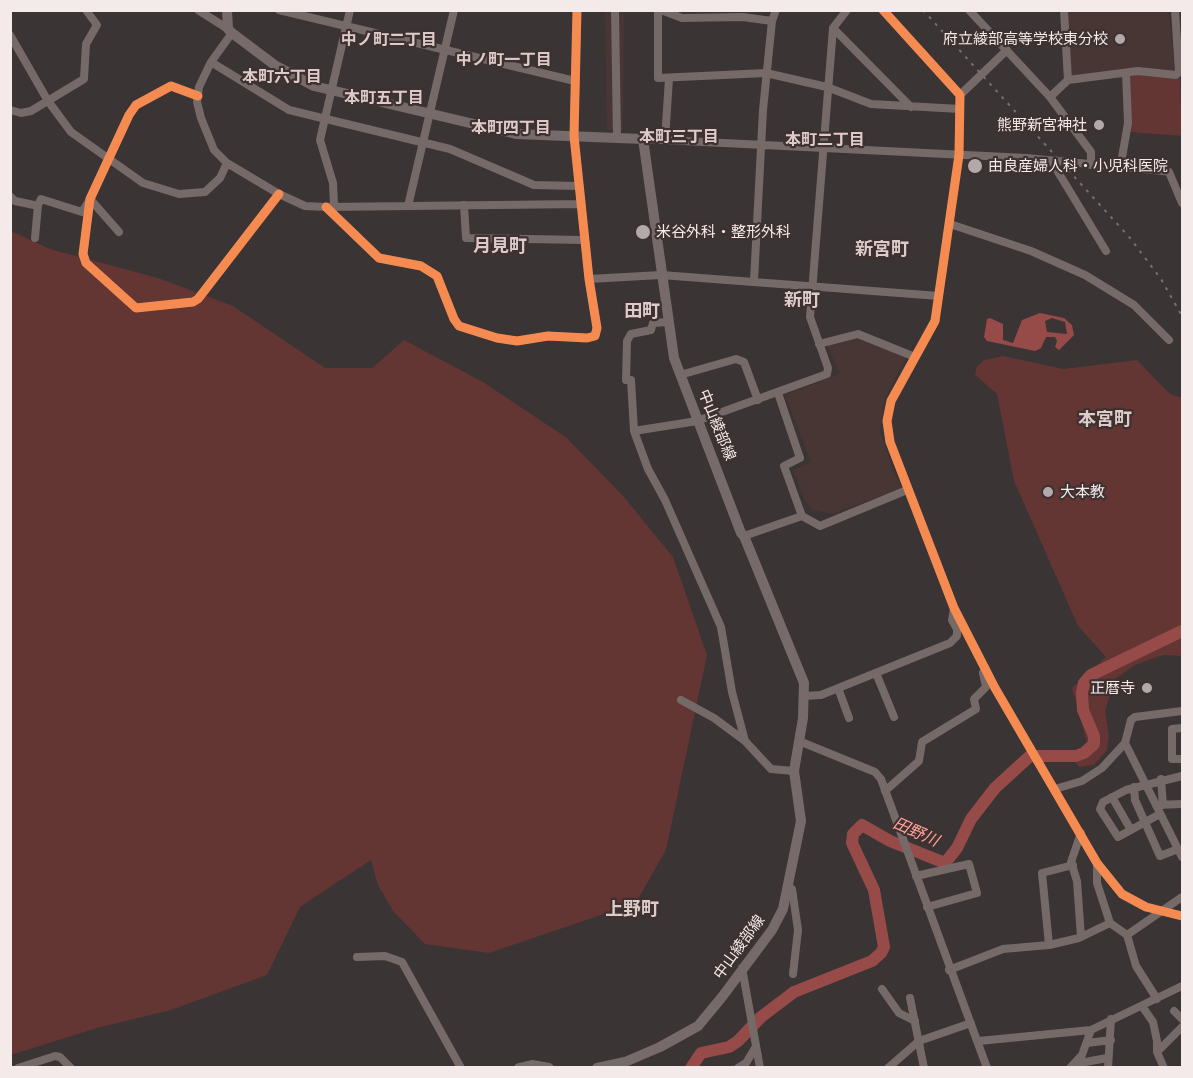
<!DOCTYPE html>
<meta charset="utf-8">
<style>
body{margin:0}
#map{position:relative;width:1193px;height:1078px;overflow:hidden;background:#3a3434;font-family:Lato,sans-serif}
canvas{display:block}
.frame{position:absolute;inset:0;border:12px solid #f3eae9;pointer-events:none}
</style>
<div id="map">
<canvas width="1193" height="1078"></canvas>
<div class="frame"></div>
</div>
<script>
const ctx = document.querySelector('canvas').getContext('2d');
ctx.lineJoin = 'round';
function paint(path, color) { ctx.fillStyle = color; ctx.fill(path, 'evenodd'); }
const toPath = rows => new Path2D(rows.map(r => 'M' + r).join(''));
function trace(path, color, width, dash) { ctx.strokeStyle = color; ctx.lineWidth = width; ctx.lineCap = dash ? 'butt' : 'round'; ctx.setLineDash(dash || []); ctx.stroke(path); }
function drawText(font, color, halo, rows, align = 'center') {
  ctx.font = font + ' Lato,"Noto Sans JP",sans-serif'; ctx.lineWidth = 4.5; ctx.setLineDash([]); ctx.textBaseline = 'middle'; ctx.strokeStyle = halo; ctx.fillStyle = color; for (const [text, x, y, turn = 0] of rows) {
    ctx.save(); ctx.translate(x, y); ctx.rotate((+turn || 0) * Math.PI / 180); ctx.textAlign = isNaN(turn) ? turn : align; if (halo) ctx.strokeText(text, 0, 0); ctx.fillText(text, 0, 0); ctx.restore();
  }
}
const built = toPath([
 [605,11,624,11,623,131,607,130],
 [1066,11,1169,11,1175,71,1072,76],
 [870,336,906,357,884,401,880,431,894,473,902,488,833,514,812,510,805,501,793,470,811,462,785,395,840,374,827,346,840,340]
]);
const green = toPath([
 [1139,74,1180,79,1182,136,1131,132,1130,77],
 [11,231,50,249,158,278,233,306,325,368,372,368,404,340,483,382,567,438,624,497,673,557,707,655,666,850,638,899,607,913,489,953,425,944,393,911,377,883,371,860,300,907,267,975,171,1010,97,1028,11,1055],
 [1003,356,1063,369,1137,360,1170,394,1182,398,1182,656,1164,655,1154,658,1135,665,1115,679,1105,711,1109,736,1107,750,1094,765,1079,767,1076,763,1077,759,1090,753,1072,688,1106,657,1078,626,1014,481,997,394,975,375,977,366,984,360]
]);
const water = toPath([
 [1040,313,1064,318,1072,325,1074,335,1059,350,1055,347,1057,341,1055,337,1046,337,1041,348,1035,351,987,341,984,337,987,319,990,318,1003,324,1003,340,1013,343,1022,320],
 [1052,318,1065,322,1067,334,1047,332,1045,321]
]);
const river = toPath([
 [691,1068,701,1053,729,1047,738,1041,761,1017,794,992,872,961,881,953,884,947,874,890,852,843,853,834,862,825,890,841,945,863,957,848,971,819,995,788,1030,756,1076,756,1084,753,1094,744,1094,736,1083,710,1082,693,1084,683,1091,675,1182,631]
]);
const minor = toPath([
 [198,10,228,29],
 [279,10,575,81],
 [615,10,617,137],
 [658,10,658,78,766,73,827,87,871,104,960,109],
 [661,10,682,18,743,17,772,21],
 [883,10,960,95,959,155,935,321,891,401,887,421,890,442,954,608,995,688,1097,863,1122,894,1146,907,1182,916],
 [969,10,1050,97],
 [1064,10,1068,80],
 [833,28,911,107],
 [232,33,211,62,199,87,197,102,201,118,214,150,227,163,279,194,305,206,326,207,581,204],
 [10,35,48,101,71,132,143,183,179,194,205,192,220,178,227,163],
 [211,62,289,110,450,149,534,185,579,186],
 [960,95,1007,50],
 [198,96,171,86,136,105,129,115,90,199,83,254,86,263,136,308,193,302,198,299,279,194],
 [10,110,21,113,31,111,84,79,86,44,97,25,86,10],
 [643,139,1026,158,1163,171,1169,172,1182,203],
 [665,140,669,78],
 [1052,162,1106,251],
 [1091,165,1091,152,1050,97,1068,80,1138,71,1176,75,1179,72,1175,10],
 [1120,169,1128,123,1126,73],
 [10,196,15,201,34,205,38,205,41,199,82,212,90,199,119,232],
 [334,205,333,183,320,140,350,10],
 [464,205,466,238,585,240],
 [408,206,454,10],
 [326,207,379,258,421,266,437,276,454,319,459,326,497,338,517,341,548,336,587,338,595,336,597,328,589,279,574,136,577,10],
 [950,224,1031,251,1085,275,1134,305,1169,340],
 [35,238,38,205],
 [589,279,661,275,939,296],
 [754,281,763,110,772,21,776,10],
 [668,322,653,323,651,330,631,334,627,341,626,380,631,380,634,431,648,469,665,500,721,627,732,692,745,741],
 [819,344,858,334,915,357],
 [680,375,736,359,744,362,758,400],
 [778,393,800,458,784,466,802,516],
 [634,431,697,421,827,374,828,368,810,317,833,28,847,10],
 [744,536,802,516,820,526,907,490],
 [876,673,894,717],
 [838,688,849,718],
 [805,696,821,695,950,643,957,636,957,629,952,620,954,609],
 [681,700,714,718,745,741,771,769,794,771],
 [1182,728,1172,729,1172,759,1182,759],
 [799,741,875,772,881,779,987,1068],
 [1125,743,1182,857],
 [1161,779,1163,805],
 [1134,787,1135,800,1160,856,1178,849],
 [1055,789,1082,781,1102,768,1125,743,1131,720,1135,717,1182,711],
 [885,791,919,761,922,742,976,709,974,699,986,687,983,673],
 [1112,797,1131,830],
 [1156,805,1182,804],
 [1160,814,1118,837,1100,809,1103,802,1126,790,1182,776],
 [1081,833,1071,862,1077,881,1081,937],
 [1097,865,1097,883,1110,923,1127,935,1136,966,1157,999],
 [916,876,969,864,977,893,927,907],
 [787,888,792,889,798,930,793,974],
 [1127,935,1182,897],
 [1049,945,1042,873,1073,865],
 [357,957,385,956,402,962,461,1068],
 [742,968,760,1068],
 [949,970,1003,949,1049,945,1079,938,1110,923],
 [882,989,899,1013,915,1021],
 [910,998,924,1068],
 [1142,1006,1153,1022,1157,1041,1157,1052,1182,1027],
 [1174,1011,1182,1019],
 [979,1041,1091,1030,1182,986],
 [1087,1043,1111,1040],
 [1157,1052,1164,1068],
 [1077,1061,1080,1063,1107,1058],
 [18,1068,55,1056,60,1057,71,1068],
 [738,1068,746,1063,755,1048],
 [888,1068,919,1041,971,1023],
 [1070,1068,1082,1055,1091,1030],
 [1108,1068,1111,1019]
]);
const major = toPath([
 [227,10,228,29,232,33,276,66,314,86,516,134,643,139,674,358,741,533,744,536,804,683,803,718,794,771,801,821,783,909,772,930,722,997,698,1026,660,1047,625,1062,597,1068],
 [519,1068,532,1065,549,1068]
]);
const rail = toPath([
 [923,10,1130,238,1161,279,1182,316]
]);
const cycleway = toPath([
 [883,10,960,95,959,155,935,321,891,401,887,421,890,442,954,608,995,688,1097,863,1122,894,1146,907,1182,916],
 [198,96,171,86,136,105,129,115,90,199,83,254,86,263,136,308,193,302,198,299,279,194],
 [326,207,379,258,421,266,437,276,454,319,459,326,497,338,517,341,548,336,587,338,595,336,597,328,589,279,574,136,577,10]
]);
const markers = [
 [1120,39,6,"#b2aaaa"],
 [1099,125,6,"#b2aaaa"],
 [975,166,8,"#b2aaaa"],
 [643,232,8,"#b2aaaa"],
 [1048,492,6,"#b2aaaa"],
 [1147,688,6,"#b2aaaa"]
];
const poiNames = [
 ["府立綾部高等学校東分校",1108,39],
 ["熊野新宮神社",1087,125],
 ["由良産婦人科・小児科医院",988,166,"left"],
 ["米谷外科・整形外科",656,232,"left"],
 ["大本教",1060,492,"left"],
 ["正暦寺",1135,688]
];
const streetNames = [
 ["中山綾部線",717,425,68],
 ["中山綾部線",739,947,-54]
];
const neighbourhoodNames = [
 ["中ノ町二丁目",389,40],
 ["中ノ町一丁目",504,60],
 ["本町六丁目",282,77],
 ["本町五丁目",384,98],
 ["本町四丁目",511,128],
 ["本町三丁目",679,137],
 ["本町二丁目",825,140]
];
const waterNames = [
 ["田野川",916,832,24]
];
const quarterNames = [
 ["月見町",500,246],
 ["新宮町",882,249],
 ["新町",802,300],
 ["田町",642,311],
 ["本宮町",1105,419],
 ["上野町",632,909]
];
paint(built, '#483634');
paint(green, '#633533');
paint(water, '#964b49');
trace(river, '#964b49', 12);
trace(minor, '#766a69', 8);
trace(major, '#776a6a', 10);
trace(rail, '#787070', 2, [3, 6]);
trace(cycleway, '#f68b52', 9);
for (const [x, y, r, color] of markers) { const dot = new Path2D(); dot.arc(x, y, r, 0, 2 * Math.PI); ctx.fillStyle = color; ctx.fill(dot); trace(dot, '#3e3130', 2); }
drawText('15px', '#f3eae9', '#3e3130', poiNames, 'right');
drawText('15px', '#f3eae9', '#3e3130', streetNames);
drawText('bold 16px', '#dccbc9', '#3e3130', neighbourhoodNames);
drawText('italic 16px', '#ffa29d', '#3e3130', waterNames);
drawText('bold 18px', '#dccbc9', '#3e3130', quarterNames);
</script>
